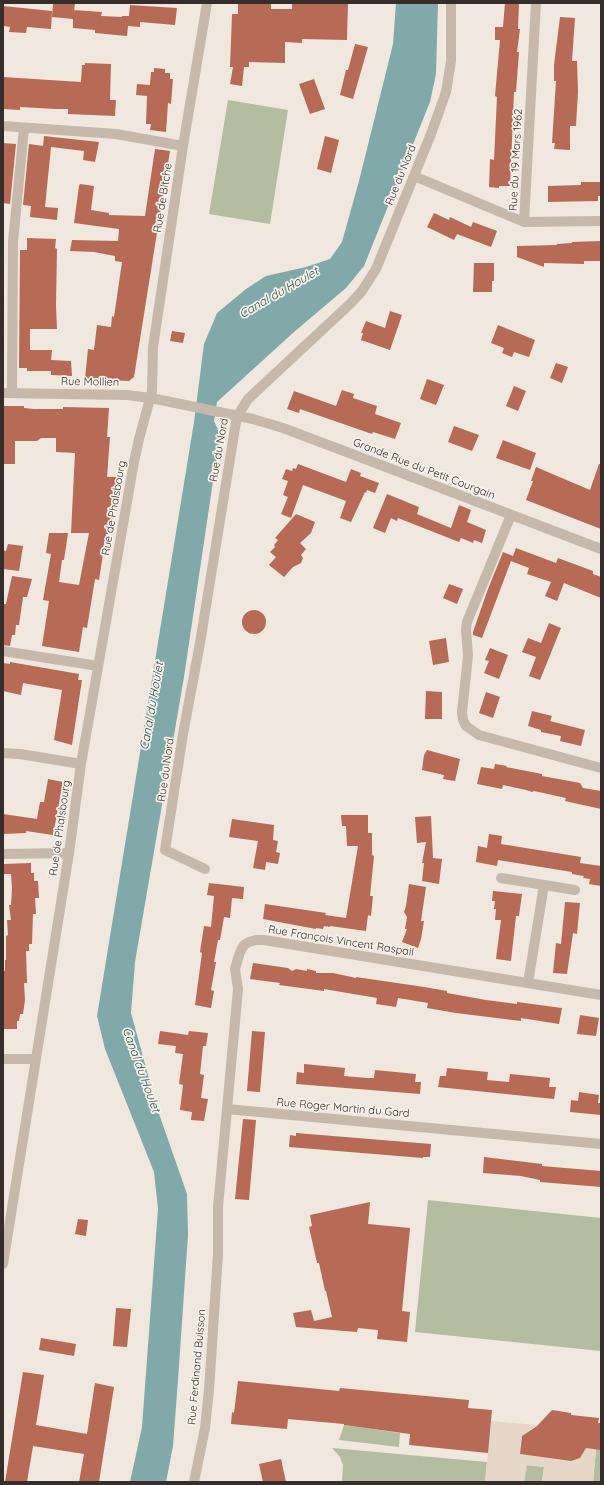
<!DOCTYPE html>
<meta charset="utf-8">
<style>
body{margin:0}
#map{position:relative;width:604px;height:1485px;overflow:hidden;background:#f0e7df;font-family:Quicksand,sans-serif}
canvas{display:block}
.frame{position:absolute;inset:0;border:4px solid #362e2a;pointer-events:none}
</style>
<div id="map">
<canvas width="604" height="1485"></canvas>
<div class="frame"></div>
</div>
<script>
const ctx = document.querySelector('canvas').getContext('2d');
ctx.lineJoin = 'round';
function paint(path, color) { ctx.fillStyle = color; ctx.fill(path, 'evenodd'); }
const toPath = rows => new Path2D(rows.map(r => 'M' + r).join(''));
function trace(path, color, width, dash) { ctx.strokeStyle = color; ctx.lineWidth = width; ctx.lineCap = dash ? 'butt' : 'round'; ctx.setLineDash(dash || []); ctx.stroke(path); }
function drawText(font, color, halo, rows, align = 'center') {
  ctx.font = font + ' Quicksand,sans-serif'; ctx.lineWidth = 3.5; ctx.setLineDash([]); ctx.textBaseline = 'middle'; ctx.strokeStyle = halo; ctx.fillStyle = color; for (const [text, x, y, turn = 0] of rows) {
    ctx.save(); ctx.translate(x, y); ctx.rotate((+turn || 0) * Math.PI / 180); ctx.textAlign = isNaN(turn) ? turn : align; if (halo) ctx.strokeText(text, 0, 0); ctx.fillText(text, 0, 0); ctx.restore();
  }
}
const green = toPath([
 [228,100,288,110,270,224,209,214],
 [428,1200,601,1218,601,1351,415,1332],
 [344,1425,400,1433,399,1447,339,1440],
 [332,1448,487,1462,485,1482,342,1482,343,1465,340,1457],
 [596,1449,601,1449,600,1482,593,1482],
 [526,1465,544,1467,542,1482,524,1482]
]);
const plaza = toPath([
 [491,1421,537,1425,527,1432,524,1439,521,1438,520,1454,571,1461,580,1458,584,1448,596,1449,593,1482,542,1482,544,1467,527,1465,524,1482,485,1482]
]);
const water = toPath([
 [396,3,438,3,436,74,430,102,364,266,346,288,294,332,217,402,214,421,220,434,184,677,135,962,131,1013,157,1108,187,1194,188,1235,178,1380,173,1446,166,1482,130,1482,142,1427,158,1209,154,1172,105,1049,97,1016,194,422,204,344,217,313,246,289,266,276,306,267,330,259,342,242,359,181,393,44]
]);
const building = toPath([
 [53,3,75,3,74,12,74,10,102,12,101,16,122,17,122,16,129,16,130,5,177,8,175,25,140,22,140,27,128,26,127,36,95,33,95,30,73,28,73,19,52,17],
 [238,3,271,3,271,9,292,9,292,3,348,3,347,40,302,39,302,43,285,42,285,63,249,62,249,67,244,67,242,86,230,84,233,67,230,67,232,14,238,14],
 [505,3,519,3,518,29,520,29,517,52,519,52,516,92,514,92,513,117,510,186,499,186,499,188,489,187,490,159,494,160,497,97,495,96,500,40,495,40,495,27,503,27],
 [3,6,52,11,51,29,27,27,26,33,9,32,10,27,4,26],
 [560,17,575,18,572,61,577,61,578,92,576,126,570,126,570,150,554,149,555,143,552,143,556,81,554,81,554,65],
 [355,44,368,47,353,99,340,95,346,70,348,70],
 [85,63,111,64,110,100,116,100,115,116,68,114,68,109,55,109,20,107,20,110,3,109,3,77,81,82,82,65,85,65],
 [154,68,165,69,165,73,170,73,170,79,173,79,171,104,168,103,166,132,150,130,151,124,146,124,147,96,136,95,137,84,150,85,151,72,154,72],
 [314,79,325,109,310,114,299,84],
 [44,136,99,142,95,162,83,160,84,151,43,146],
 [325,136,339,140,331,173,317,169],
 [3,143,16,144,10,204,3,203],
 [29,144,51,147,45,207,58,208,57,220,30,217,31,206,23,205],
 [155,149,170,151,134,377,129,381,85,379,88,349,94,350,97,325,111,327,112,316,114,317,122,262,115,261,115,256,94,252,70,251,72,240,118,241,119,229,74,223,79,186,80,184,94,186,91,210,109,213,109,215,145,216],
 [581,182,601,182,601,196,598,196,598,201,548,202,548,186,581,185],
 [434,213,449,220,450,217,471,227,473,222,497,231,491,247,457,234,454,240,427,227],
 [27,238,56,239,55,248,57,249,56,306,57,329,30,329,30,350,52,350,51,360,71,361,72,376,51,375,51,371,27,371,27,368,19,368,20,250,27,250],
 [601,241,601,261,584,261,584,264,544,263,544,267,517,257,517,246,557,245,557,244,572,243,572,242],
 [474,263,494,263,494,281,492,281,492,292,473,292],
 [390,311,402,315,390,350,361,340,363,333,361,333,366,321,385,328],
 [498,325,535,340,529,357,514,352,512,357,502,353,504,348,491,343],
 [172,331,185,333,183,343,170,341],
 [556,363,568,367,562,383,550,378],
 [427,379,444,385,436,405,420,399],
 [514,386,526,391,518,411,506,406],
 [342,390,354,394,353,398,377,406,375,414,401,423,395,439,373,432,372,434,300,409,299,413,287,409,294,391,336,406],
 [3,406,24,406,24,408,34,409,63,409,63,407,109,408,107,437,110,437,107,477,117,477,108,534,106,534,99,580,95,579,87,628,83,627,79,652,42,646,49,601,43,600,51,554,46,553,49,533,68,533,64,560,62,560,59,582,79,585,89,533,71,533,75,453,56,452,56,438,41,438,37,441,15,441,15,464,3,464],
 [454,426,479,435,472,451,448,442],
 [503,440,536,453,530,470,496,458],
 [298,464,346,482,351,469,361,473,360,476,379,483,375,493,367,490,366,493,365,492,351,522,340,518,346,501,303,485,291,518,281,514,288,497,283,495,288,481,282,479,286,469,292,471,293,468,296,469],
 [599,464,601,464,601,529,526,500,533,481,531,481,536,467,590,490],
 [387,494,419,507,417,514,451,528,459,505,471,510,467,522,486,530,482,543,474,540,473,543,461,538,459,542,398,518,397,521,391,518,385,533,373,528],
 [296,514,315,522,311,533,300,543,306,549,301,555,303,558,301,563,293,567,284,577,269,565,276,557,270,552,275,547,274,545,278,540,275,538],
 [8,544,23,546,19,571,3,569,3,550,6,551],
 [516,548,556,563,558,558,593,571,593,574,601,577,601,598,564,583,557,601,545,596,551,582,527,574,529,568,511,561,482,638,473,635,473,632,488,589,503,552,513,556],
 [12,576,32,579,27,597,23,597,19,625,16,625,15,635,12,635,10,646,3,645,3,604,6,604],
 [449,584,463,589,457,604,443,598],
 '242 622a12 12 0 1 1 24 0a12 12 0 1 1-24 0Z',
 [549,623,561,628,540,680,529,676,536,657,522,652,528,638,541,643],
 [446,638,449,662,433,665,429,641],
 [490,648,508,655,499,679,484,673,489,661,485,660],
 [10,662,79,674,78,680,82,680,72,745,54,740,62,690,23,683,21,695,3,691,3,663,10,664],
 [426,691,442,692,442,719,425,719],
 [486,692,500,697,493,718,479,713],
 [532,711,552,716,550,721,585,730,581,746,560,741,561,736,541,732,541,730,528,726],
 [427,750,460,759,455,781,443,779,444,775,422,770,424,755],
 [495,764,507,766,506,767,542,774,542,776,580,783,583,788,601,791,601,809,565,801,566,798,534,791,532,792,526,790,503,785,502,789,477,784,481,767,494,769],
 [48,779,63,782,53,835,26,831,26,833,3,834,3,814,37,819,40,802,44,802],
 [341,815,368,815,368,833,372,833,372,855,374,856,370,896,373,896,371,916,368,915,366,931,330,926,330,927,324,926,323,929,316,928,316,929,263,919,265,904,326,913,325,915,346,918,358,846,347,846,346,826,342,826],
 [431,816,433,858,442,859,439,884,422,881,424,863,422,863,426,842,417,843,415,817],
 [232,819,274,825,273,840,278,841,276,852,280,853,278,864,266,862,265,870,253,868,258,841,229,837],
 [489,834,502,836,501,844,581,857,580,863,601,866,601,886,589,884,590,879,583,878,584,876,572,874,572,872,498,860,497,866,476,862,478,846,487,848],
 [31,863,31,873,34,873,34,881,38,881,39,898,35,898,36,914,33,914,32,944,29,944,29,951,26,951,27,983,24,983,25,1000,23,1014,20,1014,19,1021,17,1021,17,1029,3,1029,3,971,5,971,5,960,6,960,6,936,8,935,7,920,11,920,9,905,11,905,12,889,11,874,3,874,3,864],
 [209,883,244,887,243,899,232,898,230,918,224,917,220,940,218,940,214,962,216,962,211,990,214,991,211,1008,195,1005,202,953,200,952,204,926,211,927,214,896,207,895],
 [409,884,426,887,421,921,424,921,421,939,418,948,402,942,407,929,405,929,407,917,404,912,406,906],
 [493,891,522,894,519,916,516,916,511,961,496,959,501,920,495,920,496,909,494,909,495,901,492,901],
 [565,902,580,903,577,934,573,933,567,974,553,973,556,943,561,944],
 [253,963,288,968,292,971,296,969,307,971,307,969,316,971,316,973,333,973,356,978,356,977,424,987,447,991,447,993,486,1000,517,1004,517,1002,562,1008,559,1024,521,1018,521,1021,456,1013,427,1008,428,1003,398,998,396,1007,376,1004,377,998,324,989,324,991,279,985,280,983,250,979],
 [580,1015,599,1018,596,1036,577,1034],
 [160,1031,188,1035,189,1031,208,1033,206,1046,203,1046,200,1074,204,1075,201,1098,208,1099,204,1121,191,1120,192,1112,180,1110,183,1085,179,1084,183,1054,175,1053,176,1046,158,1044],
 [252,1031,265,1032,260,1092,247,1091],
 [304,1064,345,1068,344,1076,367,1078,374,1078,375,1070,416,1074,415,1082,421,1082,420,1094,296,1084,297,1072,304,1073],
 [447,1068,488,1072,487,1080,509,1082,510,1074,550,1078,549,1087,556,1087,554,1099,438,1087,440,1076,446,1076],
 [579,1092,599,1095,598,1103,601,1103,601,1115,570,1112,571,1100,578,1101],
 [243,1119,256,1120,249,1200,235,1199],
 [296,1133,431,1144,430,1157,423,1157,423,1158,289,1147,290,1135,296,1136],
 [484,1157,542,1164,542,1166,601,1171,601,1187,540,1182,540,1180,521,1176,483,1173],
 [370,1202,368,1224,410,1228,402,1311,410,1312,407,1342,377,1339,378,1330,358,1328,357,1332,296,1327,293,1313,311,1310,314,1321,332,1317,326,1291,325,1291,319,1263,317,1263,309,1227,312,1226,310,1215],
 [78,1219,88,1220,86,1236,75,1234],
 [116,1308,131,1309,127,1347,113,1346],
 [41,1338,76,1344,74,1356,39,1350],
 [23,1372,44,1375,36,1425,87,1434,95,1383,114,1387,99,1482,79,1482,84,1454,33,1446,27,1482,5,1482],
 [238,1381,339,1391,340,1388,469,1400,468,1408,492,1410,488,1453,409,1445,410,1434,344,1425,344,1424,288,1419,287,1429,231,1424,232,1412,234,1413],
 [552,1410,571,1413,571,1415,599,1418,598,1423,601,1423,601,1450,586,1448,580,1458,571,1461,520,1454,522,1436,537,1426],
 [281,1459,286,1482,263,1482,259,1464]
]);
const minor = toPath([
 [3,126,116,134,183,146],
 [414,176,524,222,601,221],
 [524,222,536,3],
 [3,393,127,395,151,398,253,419,283,428,344,451,601,549],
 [12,393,13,242,24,128],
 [511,515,467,622,466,630,468,656,462,712,463,720,466,726,479,735,601,768],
 [3,651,98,666],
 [3,753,20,754,81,764],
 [3,854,69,853],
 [205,869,165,850,183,734,200,643,236,422,241,410,248,399,351,303,362,291,376,269,431,134,446,92,451,61,451,3],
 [501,878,575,890],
 [528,983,544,885],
 [3,1059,36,1059],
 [227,1109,238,989,235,969,240,952,244,945,249,942,256,940,264,940,601,995],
 [3,1264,69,853,81,764,134,462,139,439,152,391,153,347,183,146,207,3],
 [194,1482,205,1428,209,1390,218,1254,218,1207,227,1109,601,1144]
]);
const streetNames = [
 ["Rue du 19 Mars 1962",516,160,-87],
 ["Rue du Nord",401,175,-68],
 ["Rue de Bitche",163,198,-81],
 ["Rue Mollien",90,382,1],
 ["Rue du Nord",219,450,-80],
 ["Grande Rue du Petit Courgain",424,469,21],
 ["Rue de Phalsbourg",114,508,-80],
 ["Rue du Nord",166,770,-82],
 ["Rue de Phalsbourg",60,828,-82],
 ["Rue François Vincent Raspail",341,941,9],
 ["Rue Roger Martin du Gard",343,1108,5],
 ["Rue Ferdinand Buisson",197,1367,-85]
];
const waterNames = [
 ["Canal du Houlet",279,293,-30],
 ["Canal du Houlet",152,706,-80],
 ["Canal du Houlet",141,1070,70]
];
paint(green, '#b5bda1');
paint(plaza, '#e6d8c8');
paint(water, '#82a9a9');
paint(building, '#b76a56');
trace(minor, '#c7b8ac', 10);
drawText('11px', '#362e2a', '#f8f2eb', streetNames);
drawText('italic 12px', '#255152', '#f8f2eb', waterNames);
</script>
